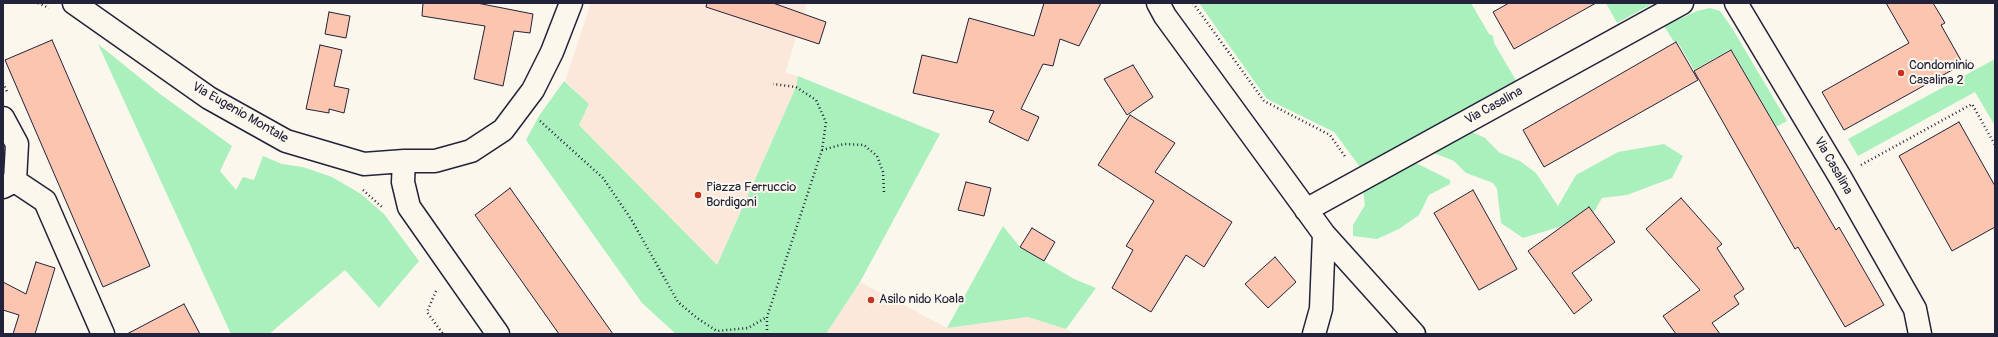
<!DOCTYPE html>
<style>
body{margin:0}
#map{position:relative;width:1998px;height:337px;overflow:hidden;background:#fbf7ec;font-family:Pangolin,sans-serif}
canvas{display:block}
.frame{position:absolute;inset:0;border:4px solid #22223b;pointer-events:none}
</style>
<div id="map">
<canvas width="1998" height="337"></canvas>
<div class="frame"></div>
</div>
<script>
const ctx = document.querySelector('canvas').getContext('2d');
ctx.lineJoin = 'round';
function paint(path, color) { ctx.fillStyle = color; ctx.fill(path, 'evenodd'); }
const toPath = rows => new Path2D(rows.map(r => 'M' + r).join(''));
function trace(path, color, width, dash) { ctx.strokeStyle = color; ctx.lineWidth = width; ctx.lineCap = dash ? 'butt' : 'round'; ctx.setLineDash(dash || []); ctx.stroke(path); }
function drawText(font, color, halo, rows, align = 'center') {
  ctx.font = font + ' Pangolin,sans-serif'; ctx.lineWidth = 4; ctx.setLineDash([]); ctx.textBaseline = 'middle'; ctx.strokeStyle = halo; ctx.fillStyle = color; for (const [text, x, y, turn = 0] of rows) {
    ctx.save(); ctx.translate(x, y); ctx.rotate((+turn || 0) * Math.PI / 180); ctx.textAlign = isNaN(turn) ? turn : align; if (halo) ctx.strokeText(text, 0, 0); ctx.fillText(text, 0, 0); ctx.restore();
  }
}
const built = toPath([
 [591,3,807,3,785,73,798,76,796,87,717,265,579,125,589,104,565,81],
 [860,282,947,328,1028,317,1066,329,1074,334,826,334]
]);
const green = toPath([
 [1199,3,1471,3,1489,34,1493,36,1494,43,1517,82,1464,128,1485,138,1500,153,1520,161,1536,173,1558,206,1576,175,1618,152,1664,144,1683,156,1672,178,1627,195,1602,198,1591,217,1523,238,1501,223,1497,189,1493,183,1466,173,1454,161,1431,152,1412,138,1382,155,1418,164,1450,180,1450,184,1429,195,1419,215,1399,229,1377,239,1353,236,1353,225,1365,205,1360,167,1334,132,1267,99],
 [1606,3,1654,3,1617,23],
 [1710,8,1720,11,1732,28,1787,121,1776,127,1731,49,1694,70,1677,41,1674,42,1664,26,1697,11],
 [98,44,160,94,232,146,220,171,236,190,243,177,254,180,263,156,282,164,303,167,332,177,361,194,384,214,419,261,379,308,345,270,269,334,231,334],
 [1995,59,1995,126,1975,92,1858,156,1848,139],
 [798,76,940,134,860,282,826,334,676,334,642,303,526,140,539,116,564,81,589,104,579,125,717,265,796,87],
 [1003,226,1020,247,1074,279,1096,288,1066,329,1028,317,947,328]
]);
const building = toPath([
 [423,3,477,3,533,14,530,33,514,31,503,86,474,79,485,26,422,16,423,3],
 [707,3,773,3,826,22,819,44,706,7,707,3],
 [1044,3,1101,3,1079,46,1060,39,1053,66,1043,64,1021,109,1039,117,1028,141,989,122,994,111,913,93,922,55,957,63,969,18,1034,36,1044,3],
 [1509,3,1596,3,1514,49,1493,12,1509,3],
 [1886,3,1933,3,1945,23,1941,25,1963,64,1844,130,1822,92,1909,43,1886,3],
 [329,12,350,16,346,38,325,34,329,12],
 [52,40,150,266,103,287,5,60,52,40],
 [1676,42,1698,80,1544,167,1523,130,1676,42],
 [320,45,342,50,334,86,349,89,344,113,329,109,329,113,306,109,320,45],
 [1731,50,1836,230,1839,227,1884,305,1845,327,1798,247,1795,249,1694,71,1731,50],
 [1133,65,1153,97,1127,115,1104,79,1133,65],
 [1130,115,1175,143,1155,172,1232,222,1204,267,1186,255,1151,312,1112,288,1133,250,1126,246,1154,201,1098,165,1130,115],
 [1959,122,1995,186,1995,227,1952,251,1899,156,1959,122],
 [966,182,991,188,984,216,958,210,966,182],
 [510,188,613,334,559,334,475,215,510,188],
 [1473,190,1517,269,1479,290,1434,213,1473,190],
 [1681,198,1722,244,1717,248,1744,289,1734,296,1739,304,1712,323,1720,334,1676,334,1663,316,1700,290,1646,229,1681,198],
 [1589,207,1615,242,1572,273,1592,300,1574,314,1528,251,1589,207],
 [1032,228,1055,242,1044,261,1020,247,1032,228],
 [1275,257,1296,282,1268,308,1245,284,1275,257],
 [36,262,55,268,35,334,13,334,19,315,3,310,3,282,26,294,36,262],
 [184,304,200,334,127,334,184,304]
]);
const path = toPath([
 [38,3,49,8],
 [1193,3,1264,101,1330,135,1346,158],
 [3,83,8,94],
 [540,121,603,178,631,219,678,302,697,318,717,331,748,328,767,317],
 [822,150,844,144,864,145,877,156,883,172,884,193],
 [1861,165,1972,104,1995,145],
 [363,190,382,207],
 [436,291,427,312,443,334],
 [767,334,767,317,822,150,826,122,816,100,796,87,773,84]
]);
const minor = toPath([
 [74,3,209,98,286,141,364,164,404,161,435,161,471,151,503,130,533,90,552,52,571,3],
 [1158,3,1165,16,1324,234,1414,334],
 [1736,3,1840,177,1915,309,1920,334],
 [3,118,17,144,15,181,3,187],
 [404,161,403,182,409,207,498,334],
 [15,181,45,201,103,334],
 [1306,210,1682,3],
 [1314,334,1321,309,1324,234]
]);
const markers = [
 [1901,73,4,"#c8321e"],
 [698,195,4,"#c8321e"],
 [871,300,4,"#c8321e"]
];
const poiNames = [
 ["Condominio",1909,66],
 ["Casalina 2",1909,81],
 ["Piazza Ferruccio",706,188],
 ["Bordigoni",706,203],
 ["Asilo nido Koala",879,300]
];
const streetNames = [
 ["Via Casalina",1494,106,-29],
 ["Via Eugenio Montale",240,113,30],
 ["Via Casalina",1833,166,60]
];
paint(built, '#fbe8da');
paint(green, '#aaf0bc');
paint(building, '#fcc5af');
trace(building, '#22223b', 1);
trace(minor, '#22223b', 25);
trace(path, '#22223b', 2.5, [1, 3]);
trace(minor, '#fbf7ec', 22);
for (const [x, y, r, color] of markers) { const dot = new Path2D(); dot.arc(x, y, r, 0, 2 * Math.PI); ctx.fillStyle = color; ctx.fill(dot); trace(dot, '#fbf7ec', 1.5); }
drawText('13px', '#22223b', '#fbf7ec', poiNames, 'left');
drawText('13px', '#22223b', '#fbf7ec', streetNames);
</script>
